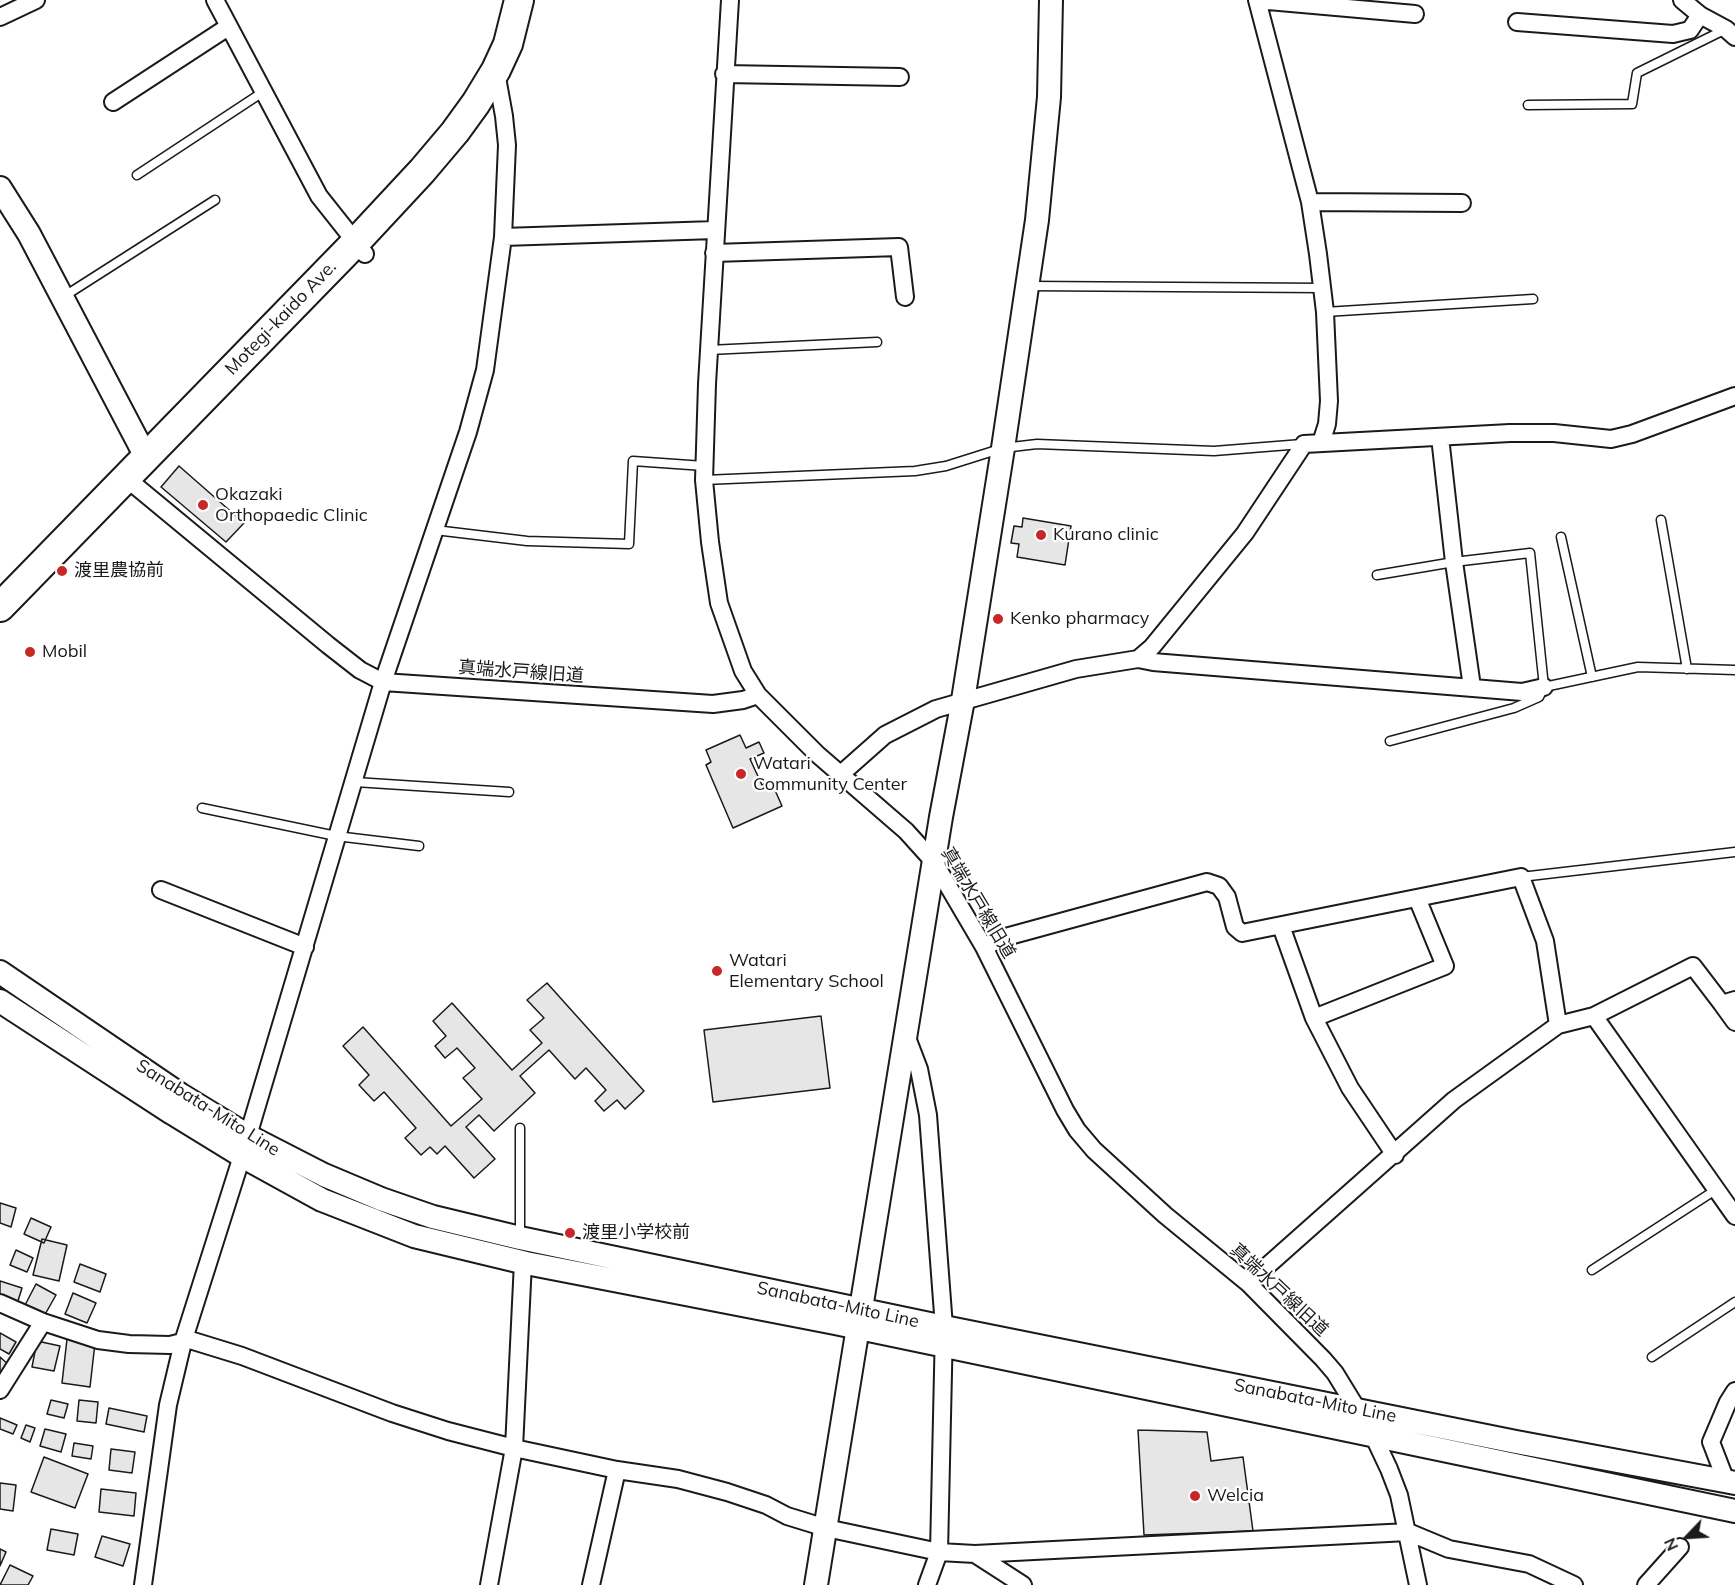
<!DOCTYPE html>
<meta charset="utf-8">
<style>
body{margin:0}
#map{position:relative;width:1735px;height:1585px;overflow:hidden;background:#fff;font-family:Mulish,sans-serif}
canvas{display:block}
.north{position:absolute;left:1657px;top:1507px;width:60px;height:60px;-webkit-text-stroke:4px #fff;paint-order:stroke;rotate:245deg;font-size:16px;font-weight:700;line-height:24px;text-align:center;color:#1a1a1a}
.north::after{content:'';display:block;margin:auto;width:21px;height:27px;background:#1a1a1a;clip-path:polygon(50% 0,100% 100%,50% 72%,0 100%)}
</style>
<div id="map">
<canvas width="1735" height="1585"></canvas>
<div class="north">N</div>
</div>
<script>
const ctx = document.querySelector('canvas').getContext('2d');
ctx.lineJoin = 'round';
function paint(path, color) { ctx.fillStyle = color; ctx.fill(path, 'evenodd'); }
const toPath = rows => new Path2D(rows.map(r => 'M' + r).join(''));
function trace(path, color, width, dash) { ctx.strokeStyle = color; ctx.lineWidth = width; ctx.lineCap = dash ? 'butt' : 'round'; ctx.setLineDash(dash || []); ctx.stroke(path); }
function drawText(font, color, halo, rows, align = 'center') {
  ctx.font = font + ' Mulish,"Noto Sans JP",sans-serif'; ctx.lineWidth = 4.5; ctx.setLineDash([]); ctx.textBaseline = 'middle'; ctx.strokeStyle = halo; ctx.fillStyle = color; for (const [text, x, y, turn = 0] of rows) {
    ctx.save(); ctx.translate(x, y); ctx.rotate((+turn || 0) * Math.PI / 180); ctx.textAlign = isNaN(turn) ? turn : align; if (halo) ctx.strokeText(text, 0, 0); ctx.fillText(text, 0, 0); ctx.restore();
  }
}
const building = toPath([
 [179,466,244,523,226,542,161,487,179,466],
 [1023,518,1071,526,1065,565,1017,557,1019,544,1011,543,1014,526,1022,527,1023,518],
 [740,735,746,748,759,742,764,753,750,759,762,785,771,781,782,806,733,828,706,765,711,762,706,750,740,735],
 [547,983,644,1091,625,1109,617,1100,604,1111,595,1101,606,1090,586,1068,575,1079,549,1050,520,1076,535,1093,494,1131,479,1115,466,1127,495,1159,474,1178,445,1146,437,1154,430,1147,421,1155,405,1138,416,1128,384,1092,374,1101,359,1085,369,1075,343,1046,363,1027,451,1126,482,1099,463,1078,475,1068,457,1048,445,1058,435,1046,446,1036,433,1021,452,1003,512,1070,542,1043,530,1030,544,1018,527,1000,547,983],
 [821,1016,830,1088,713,1102,704,1030,821,1016],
 [0,1203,16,1208,11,1227,0,1223,0,1203],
 [31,1218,51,1227,44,1243,24,1234,31,1218],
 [42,1239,67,1245,59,1281,33,1275,42,1239],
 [16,1250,33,1258,27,1272,10,1265,16,1250],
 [80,1264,106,1274,100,1292,74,1282,80,1264],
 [0,1281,22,1288,17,1304,0,1298,0,1281],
 [36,1284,56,1295,43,1318,24,1307,36,1284],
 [73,1293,96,1303,87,1323,65,1314,73,1293],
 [0,1333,16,1342,9,1354,0,1349,0,1333],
 [67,1339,95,1343,90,1387,62,1383,67,1339],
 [37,1341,60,1346,54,1371,32,1367,37,1341],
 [0,1357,10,1366,0,1376,0,1357],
 [51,1400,68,1404,64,1418,47,1414,51,1400],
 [79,1400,98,1402,96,1423,77,1421,79,1400],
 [109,1408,147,1416,144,1432,106,1424,109,1408],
 [0,1418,17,1425,13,1434,0,1429,0,1418],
 [26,1425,35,1428,30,1442,21,1438,26,1425],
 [45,1429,66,1434,61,1452,40,1446,45,1429],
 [1138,1430,1207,1432,1211,1461,1243,1457,1253,1531,1144,1535,1138,1430],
 [74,1443,93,1446,91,1459,72,1456,74,1443],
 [111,1449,135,1452,132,1473,109,1470,111,1449],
 [44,1457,88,1474,75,1508,31,1492,44,1457],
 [0,1483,16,1485,13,1511,0,1509,0,1483],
 [101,1489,136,1493,134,1516,99,1512,101,1489],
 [51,1529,78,1534,74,1555,47,1550,51,1529],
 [102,1536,130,1544,123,1566,95,1557,102,1536],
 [0,1549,6,1552,0,1566,0,1549],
 [10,1565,33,1576,28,1585,0,1585,10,1565]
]);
const lane = toPath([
 [1528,105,1632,104,1637,73,1726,29],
 [137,175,263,92],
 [1027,286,1323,288],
 [63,297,215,200],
 [1325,312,1533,299],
 [709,350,877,342],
 [704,480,915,471,946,466,1003,448,1037,444,1214,451,1302,444],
 [1661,520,1687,669],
 [435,530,527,541,629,544,633,461,704,466],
 [1561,537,1592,677],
 [1377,575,1454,562,1530,553,1544,687,1539,697,1514,708,1390,741],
 [1544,687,1638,667,1735,670],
 [355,782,509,792],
 [202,808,336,836,419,846],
 [1521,877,1735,852],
 [520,1128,520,1238],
 [1592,1270,1717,1189],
 [1652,1357,1735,1302]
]);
const street = toPath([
 [215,0,319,196,365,254],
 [730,0,707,384,704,480,710,542,719,603,743,671,758,695,817,754,906,831,934,862,984,947,1065,1110,1077,1130,1094,1150,1165,1215,1248,1283,1323,1359,1335,1373,1373,1435,1389,1469,1399,1495,1418,1585],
 [1257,0,1310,202,1318,254,1325,312,1329,401,1327,424,1321,443],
 [1257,0,1415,14],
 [1682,0,1700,15,1726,29,1735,37],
 [0,17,36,0],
 [1517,22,1673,34,1690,30,1700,15],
 [724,74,900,77],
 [113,102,228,27],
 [1310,202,1462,203],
 [503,237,715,230],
 [714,253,899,247,905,297],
 [1440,437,1454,562,1472,687],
 [126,478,328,645,360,670,383,682,713,704,743,700,758,695],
 [1138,659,1152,647,1245,533,1304,444,1510,433,1554,433,1611,439,1632,434,1735,396],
 [841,774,885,735,936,709,1076,669,1138,659,1153,662,1522,692,1544,687],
 [161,890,305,947],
 [1281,926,1314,1018,1350,1088,1395,1155],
 [984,947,1002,938,1207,882,1219,886,1227,897,1235,927,1242,933,1521,877,1545,941,1558,1025],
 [1722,1004,1735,1022],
 [1594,1016,1693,966,1722,1004,1735,1000],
 [1314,1018,1445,966,1417,898],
 [906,1035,919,1069,928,1115,944,1327,939,1552,927,1585],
 [1248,1283,1454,1100,1558,1025,1594,1016,1735,1216],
 [0,1303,43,1322,98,1340,129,1344,170,1345,190,1340,242,1356,392,1413,448,1431,514,1448,617,1470,678,1479,727,1492,766,1505,787,1516,826,1528,939,1552,975,1554,1023,1585],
 [0,1390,43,1322],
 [1726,1481,1711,1442,1728,1402,1735,1391],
 [975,1554,1408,1532,1449,1549,1529,1564,1574,1585],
 [143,1585,168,1405,183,1342,242,1156,383,682,468,432,485,370,503,237,507,145,504,116,496,72],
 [489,1585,514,1448,523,1262],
 [591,1585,617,1470],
 [1646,1585,1680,1547]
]);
const secondary = toPath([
 [0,188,29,234,146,457],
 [0,972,181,1095,248,1136,324,1175,381,1199,433,1217,520,1238,944,1327,1516,1442,1735,1483],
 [0,1001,172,1113,242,1156,322,1200,414,1236,526,1263,835,1323,1735,1511],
 [816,1585,941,817,963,700,1003,448,1037,220,1049,97,1051,0]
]);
const highway = toPath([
 [0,607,355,243,422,171,455,132,476,103,496,70,508,44,519,0]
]);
const markers = [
 [203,505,6,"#c62828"],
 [1041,535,6,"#c62828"],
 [62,571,6,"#c62828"],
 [998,619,6,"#c62828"],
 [30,652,6,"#c62828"],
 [741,774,6,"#c62828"],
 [717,971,6,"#c62828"],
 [570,1233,6,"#c62828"],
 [1195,1496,6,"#c62828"]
];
const streetNames = [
 ["Motegi-kaido Ave.",281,318,-46],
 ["真端水戸線旧道",521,672,4],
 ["真端水戸線旧道",978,903,59],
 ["Sanabata-Mito Line",208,1108,32],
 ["真端水戸線旧道",1279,1290,43],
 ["Sanabata-Mito Line",838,1305,12],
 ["Sanabata-Mito Line",1315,1401,11]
];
const poiNames = [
 ["Okazaki",215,495],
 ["Orthopaedic Clinic",215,516],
 ["Kurano clinic",1053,535],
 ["渡里農協前",74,571],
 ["Kenko pharmacy",1010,619],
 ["Mobil",42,652],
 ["Watari",753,764],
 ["Community Center",753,785],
 ["Watari",729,961],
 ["Elementary School",729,982],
 ["渡里小学校前",582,1233],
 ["Welcia",1207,1496]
];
paint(building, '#e6e6e6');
trace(building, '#1a1a1a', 1.5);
trace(lane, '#1a1a1a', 11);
trace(street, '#1a1a1a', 20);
trace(secondary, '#1a1a1a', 26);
trace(highway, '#1a1a1a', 32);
trace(lane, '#fff', 8);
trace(street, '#fff', 16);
trace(secondary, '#fff', 22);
trace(highway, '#fff', 28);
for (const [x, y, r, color] of markers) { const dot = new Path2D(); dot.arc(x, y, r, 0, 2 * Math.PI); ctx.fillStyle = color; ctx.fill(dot); trace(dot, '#fff', 2); }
drawText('18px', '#1a1a1a', '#fff', streetNames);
drawText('18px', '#1a1a1a', '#fff', poiNames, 'left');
</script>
